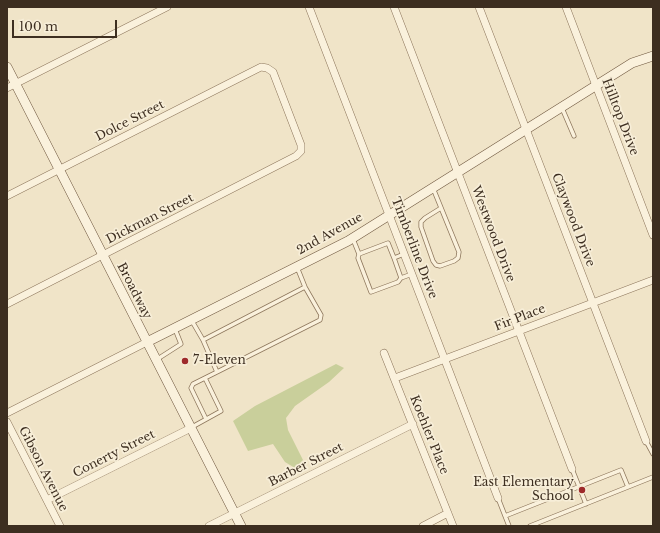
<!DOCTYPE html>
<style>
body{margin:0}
#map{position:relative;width:660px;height:533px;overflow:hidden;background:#f0e4c8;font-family:"Libre Baskerville",serif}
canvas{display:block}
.frame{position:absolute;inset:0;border:8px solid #3d2e20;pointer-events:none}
.scale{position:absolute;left:12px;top:20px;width:105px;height:18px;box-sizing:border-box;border:2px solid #3d2e20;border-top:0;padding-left:5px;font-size:12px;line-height:14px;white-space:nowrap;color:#3d2e20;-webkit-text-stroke:3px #f7eed8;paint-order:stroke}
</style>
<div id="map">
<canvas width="660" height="533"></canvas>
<div class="frame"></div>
<div class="scale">100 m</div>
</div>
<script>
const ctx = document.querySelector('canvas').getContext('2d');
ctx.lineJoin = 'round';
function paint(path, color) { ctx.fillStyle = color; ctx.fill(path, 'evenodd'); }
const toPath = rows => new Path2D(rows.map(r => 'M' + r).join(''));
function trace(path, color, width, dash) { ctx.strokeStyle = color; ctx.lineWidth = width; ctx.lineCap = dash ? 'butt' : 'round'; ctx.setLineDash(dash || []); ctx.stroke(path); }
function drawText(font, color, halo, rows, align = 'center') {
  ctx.font = font + ' "Libre Baskerville",serif'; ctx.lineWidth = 3.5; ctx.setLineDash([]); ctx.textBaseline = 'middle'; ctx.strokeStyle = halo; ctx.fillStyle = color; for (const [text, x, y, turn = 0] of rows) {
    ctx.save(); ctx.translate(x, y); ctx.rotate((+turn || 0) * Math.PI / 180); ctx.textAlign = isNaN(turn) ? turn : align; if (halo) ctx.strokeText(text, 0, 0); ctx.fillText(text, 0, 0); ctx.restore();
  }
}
const green = toPath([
 [336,364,344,368,329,382,295,406,286,418,288,430,303,460,295,468,285,462,273,444,248,451,233,421,255,406]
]);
const lane = toPath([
 [562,108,574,136],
 [433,188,459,252,458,258,454,261,440,266,436,265,433,261,421,227,421,222,425,218,441,208],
 [353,239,359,254,388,243,394,258,404,254],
 [359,254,358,258,371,292,398,282,401,278],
 [394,258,401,278,412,274],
 [192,321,203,340,305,287,297,267],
 [156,360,181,344,175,329],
 [217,372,320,320,321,315,305,287],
 [205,378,193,384,191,388,206,419],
 [192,427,221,411,205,378,217,372,203,340],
 [646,441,653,454],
 [572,469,586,504],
 [498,498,509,526],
 [505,516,621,470,628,487],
 [530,526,653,477]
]);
const street = toPath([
 [309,7,498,498],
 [394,7,572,469],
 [479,7,646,441],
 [566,7,653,235],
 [7,88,167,7],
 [7,196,261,67,267,68,273,72,301,145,301,151,296,156,7,304],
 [384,353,453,526],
 [395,378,653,280],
 [7,413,147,342],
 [7,422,60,526],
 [47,500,191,428],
 [209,526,413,424],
 [423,526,448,513]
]);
const secondary = toPath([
 [7,67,241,526],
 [147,342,348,241,632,63,653,56]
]);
const markers = [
 [185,361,4,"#9e2a2b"],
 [582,490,4,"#9e2a2b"]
];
const streetNames = [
 ["Hilltop Drive",620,117,69],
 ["Dolce Street",130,121,-27],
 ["Dickman Street",150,219,-27],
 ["Claywood Drive",573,220,69],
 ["2nd Avenue",330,234,-29],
 ["Westwood Drive",493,234,69],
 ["Timberline Drive",414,248,69],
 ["Broadway",134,291,63],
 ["Fir Place",520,318,-21],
 ["Koehler Place",429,435,68],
 ["Conerty Street",114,454,-27],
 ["Barber Street",306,465,-27],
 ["Gibson Avenue",43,469,63]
];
const poiNames = [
 ["7-Eleven",193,361],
 ["East Elementary",574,483,"right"],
 ["School",574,497,"right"]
];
paint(green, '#c9cf9b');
trace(lane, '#8d765c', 5);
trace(street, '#8d765c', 8);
trace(secondary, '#6f573f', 10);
trace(lane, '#faf1dc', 3.5);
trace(street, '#faf1dc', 7);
trace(secondary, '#faf1dc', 9);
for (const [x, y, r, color] of markers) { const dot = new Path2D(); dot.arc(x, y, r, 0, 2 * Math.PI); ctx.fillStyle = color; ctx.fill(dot); trace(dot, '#f7eed8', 1.5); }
drawText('12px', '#3d2e20', '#f7eed8', streetNames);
drawText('12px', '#3d2e20', '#f7eed8', poiNames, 'left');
</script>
